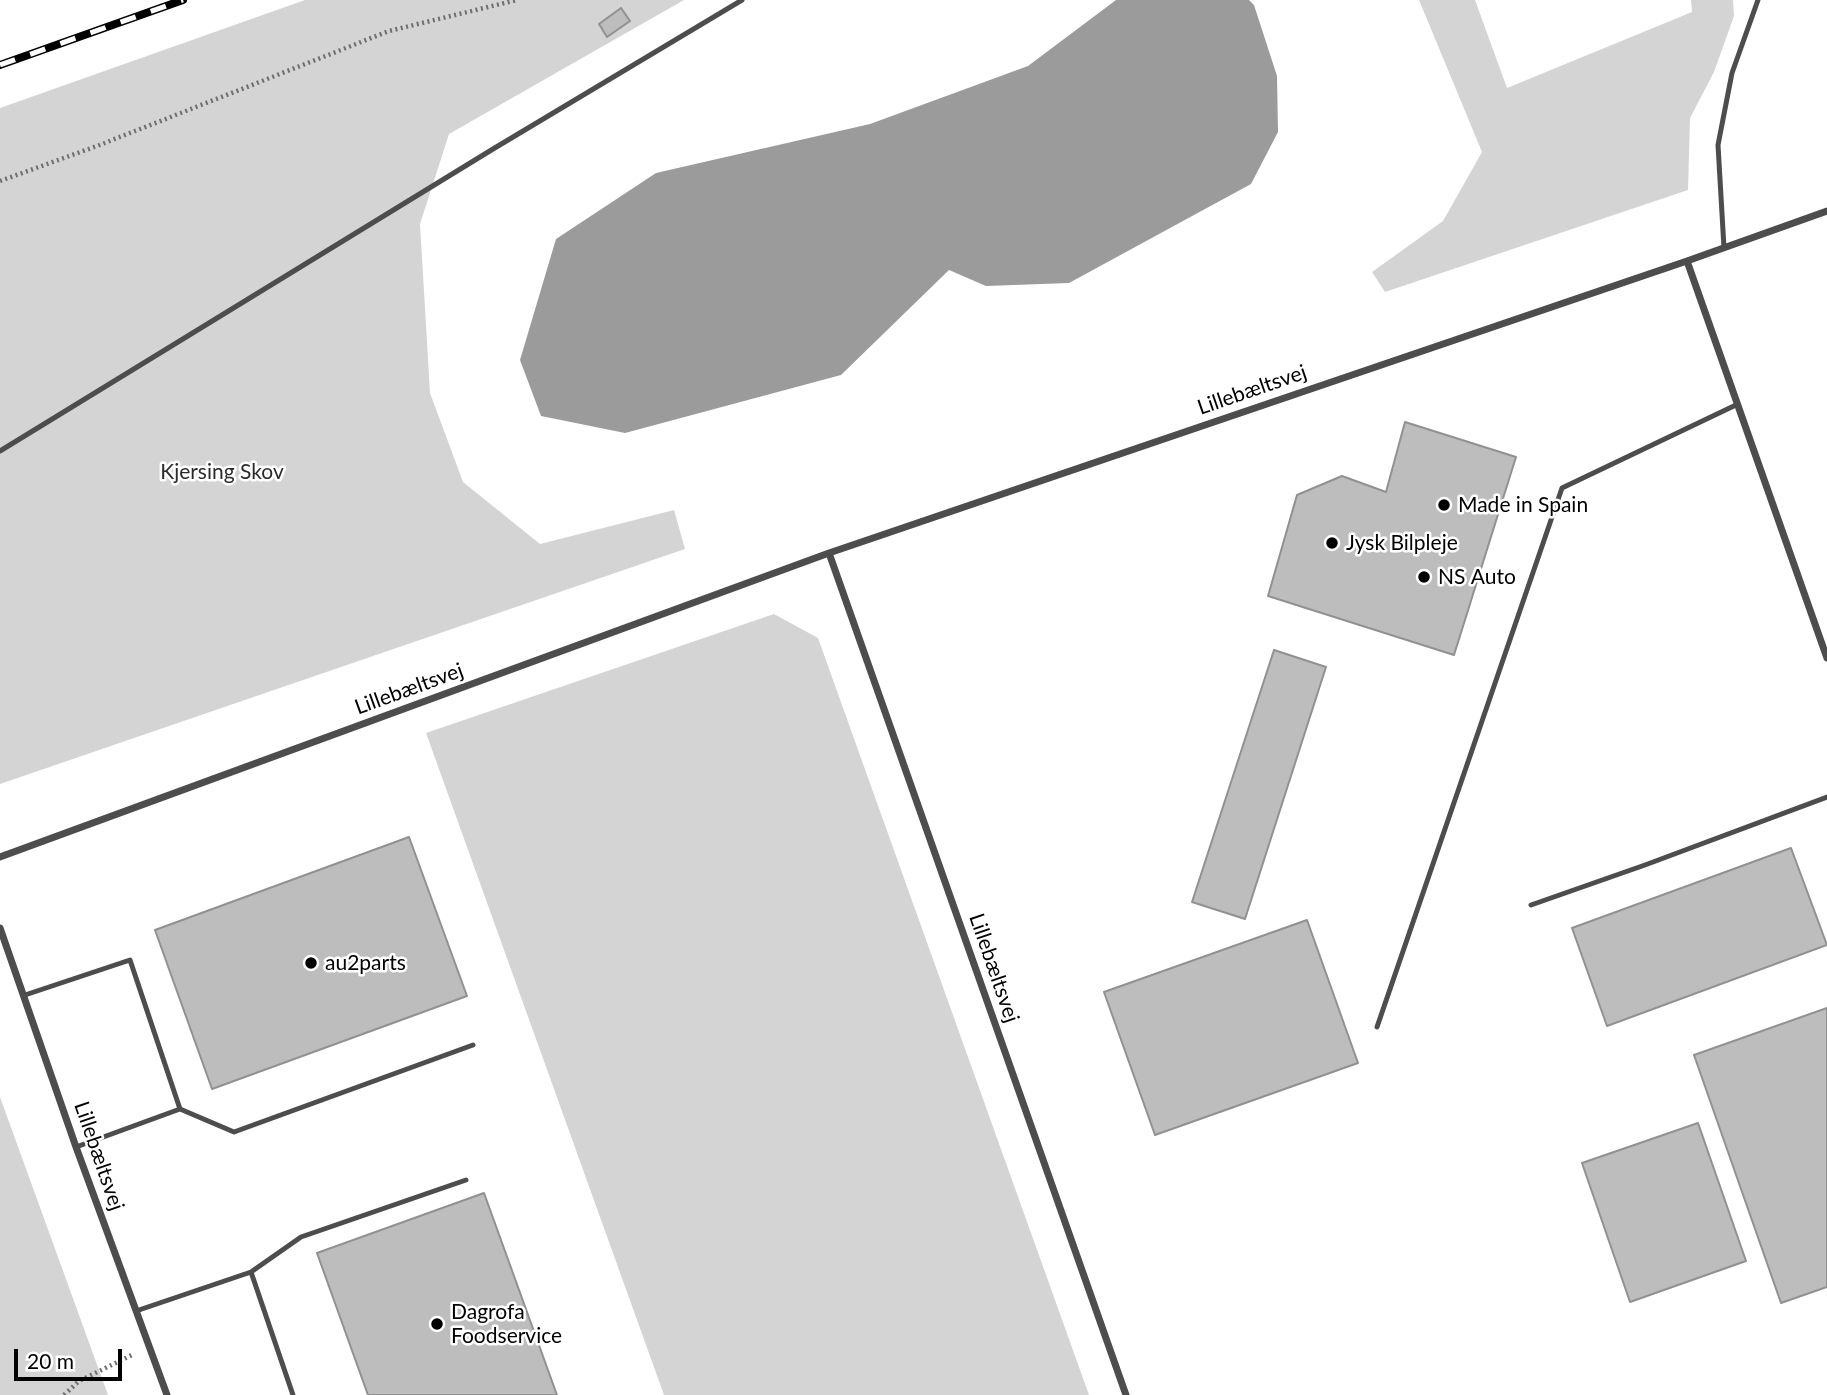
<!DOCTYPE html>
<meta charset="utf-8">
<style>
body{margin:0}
#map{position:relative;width:1827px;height:1395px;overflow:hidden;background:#fff;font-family:Lato,sans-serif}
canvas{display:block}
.scale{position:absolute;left:14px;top:1349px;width:108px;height:32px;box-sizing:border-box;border:4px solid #000;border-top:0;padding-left:9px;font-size:21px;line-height:24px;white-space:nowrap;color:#000;-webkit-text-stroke:5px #fff;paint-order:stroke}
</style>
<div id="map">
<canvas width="1827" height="1395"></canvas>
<div class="scale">20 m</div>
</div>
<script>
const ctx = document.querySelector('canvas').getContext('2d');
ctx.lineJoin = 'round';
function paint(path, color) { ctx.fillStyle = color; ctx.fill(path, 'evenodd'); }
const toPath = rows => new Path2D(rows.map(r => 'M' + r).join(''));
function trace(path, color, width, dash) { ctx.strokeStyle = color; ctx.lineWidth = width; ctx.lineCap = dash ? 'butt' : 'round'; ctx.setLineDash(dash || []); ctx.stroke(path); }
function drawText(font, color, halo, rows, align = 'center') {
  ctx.font = font + ' Lato,sans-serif'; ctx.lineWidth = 5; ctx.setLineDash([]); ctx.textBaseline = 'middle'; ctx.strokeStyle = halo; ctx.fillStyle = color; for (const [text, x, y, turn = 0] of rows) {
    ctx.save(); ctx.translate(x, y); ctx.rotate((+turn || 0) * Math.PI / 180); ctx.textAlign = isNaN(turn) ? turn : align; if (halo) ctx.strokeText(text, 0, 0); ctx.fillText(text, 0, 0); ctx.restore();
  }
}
const green = toPath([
 [305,0,684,0,449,134,420,224,430,393,463,482,540,544,674,510,685,549,0,784,0,108],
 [1419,0,1475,0,1507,88,1692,12,1691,0,1733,0,1734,16,1714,72,1690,118,1688,190,1385,292,1372,272,1443,221,1482,152],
 [774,614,818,638,1089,1395,664,1395,426,733],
 [0,1097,108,1395,0,1395]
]);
const water = toPath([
 [1116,0,1249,0,1254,5,1277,76,1278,132,1251,184,1069,283,986,286,949,270,841,375,625,433,541,416,520,360,556,239,656,173,870,124,1028,66]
]);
const building = toPath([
 [621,8,630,21,607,37,599,24,621,8],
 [1405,422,1516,457,1454,655,1268,596,1297,495,1342,476,1386,492,1405,422],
 [1274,650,1326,667,1245,919,1192,902,1274,650],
 [409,837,467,996,212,1089,155,930,409,837],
 [1791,848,1827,945,1607,1026,1572,928,1791,848],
 [1307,920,1358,1063,1155,1135,1104,992,1307,920],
 [1827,1008,1827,1287,1781,1303,1694,1055,1827,1008],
 [1698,1123,1746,1261,1630,1302,1582,1163,1698,1123],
 [484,1193,557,1395,368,1395,317,1253,484,1193]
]);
const path = toPath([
 [0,181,97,146,389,31,517,0],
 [64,1395,79,1381,132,1355]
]);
const lane = toPath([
 [1724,248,1718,145,1732,73,1758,0],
 [0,451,493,149,742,0],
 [1531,905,1645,865,1827,797],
 [25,995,130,960,180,1109,234,1132,473,1045],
 [1377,1027,1562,488,1738,404],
 [76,1147,180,1109],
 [251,1272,293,1395],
 [136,1311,251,1272,301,1237,466,1180]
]);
const street = toPath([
 [1687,261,1827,658],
 [829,553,1126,1395],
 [0,857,829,553,1687,261,1827,211],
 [0,928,76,1147,167,1395]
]);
const rail = toPath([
 [0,65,183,0]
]);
const markers = [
 [1444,505,7,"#000"],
 [1332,543,7,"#000"],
 [1424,577,7,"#000"],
 [311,963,7,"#000"],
 [437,1324,7,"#000"]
];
const streetNames = [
 ["Lillebæltsvej",1252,390,-19],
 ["Lillebæltsvej",409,689,-20],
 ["Lillebæltsvej",994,968,71],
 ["Lillebæltsvej",99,1156,71]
];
const parkNames = [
 ["Kjersing Skov",222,472]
];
const poiNames = [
 ["Made in Spain",1458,505],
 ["Jysk Bilpleje",1346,543],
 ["NS Auto",1438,577],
 ["au2parts",325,963],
 ["Dagrofa",451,1312],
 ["Foodservice",451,1336]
];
paint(green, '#d4d4d4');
paint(water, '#9b9b9b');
paint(building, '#bdbdbd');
trace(building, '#919191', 2);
trace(path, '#6f6f6f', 4.5, [2, 3.5]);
trace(lane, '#4d4d4d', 5);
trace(street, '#4d4d4d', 7);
trace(rail, '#000', 8);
trace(rail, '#fff', 5, [16]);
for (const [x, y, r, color] of markers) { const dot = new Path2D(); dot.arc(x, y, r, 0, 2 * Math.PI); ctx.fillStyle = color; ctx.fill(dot); trace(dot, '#fff', 2.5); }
drawText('21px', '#000', '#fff', streetNames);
drawText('21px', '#2b2b2b', '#fff', parkNames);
drawText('21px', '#000', '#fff', poiNames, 'left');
</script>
